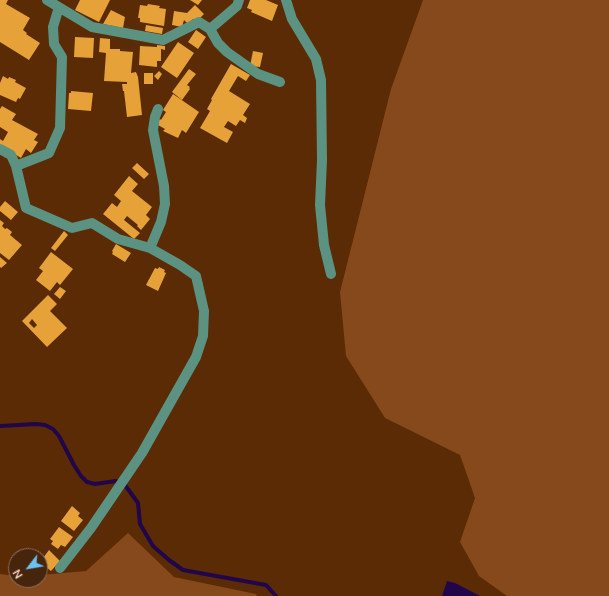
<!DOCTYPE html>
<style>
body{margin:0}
#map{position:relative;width:609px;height:596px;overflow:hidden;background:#5a2b04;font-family:"Nunito Sans",sans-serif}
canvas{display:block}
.north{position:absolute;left:8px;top:548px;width:40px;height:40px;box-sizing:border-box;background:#47250d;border:1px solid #90705a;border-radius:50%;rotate:239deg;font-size:11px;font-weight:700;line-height:16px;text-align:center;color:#fee0cd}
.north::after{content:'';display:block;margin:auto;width:14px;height:18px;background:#6bc3f2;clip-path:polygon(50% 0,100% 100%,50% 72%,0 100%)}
</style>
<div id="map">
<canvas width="609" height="596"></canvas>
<div class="north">N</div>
</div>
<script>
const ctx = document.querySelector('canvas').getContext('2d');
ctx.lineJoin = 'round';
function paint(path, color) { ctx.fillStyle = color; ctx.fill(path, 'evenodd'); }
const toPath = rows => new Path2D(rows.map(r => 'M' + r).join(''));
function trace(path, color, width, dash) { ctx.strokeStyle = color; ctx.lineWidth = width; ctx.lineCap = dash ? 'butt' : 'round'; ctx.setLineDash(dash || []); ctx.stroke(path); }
const green = toPath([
 [423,0,609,0,609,596,507,596,479,576,460,542,475,498,460,455,385,418,346,356,340,292,391,89],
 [128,533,174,577,256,594,257,596,0,596,0,574,16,576,16,580,40,580,40,575,86,571]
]);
const water = toPath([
 [447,581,455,583,480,596,442,596]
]);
const stream = toPath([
 [0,426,36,424,45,425,53,429,59,436,74,465,81,476,87,482,95,484,116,481,125,485,138,503,140,524,153,546,169,560,183,570,266,585,276,596]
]);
const building = toPath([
 [0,0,8,0,6,4,30,18,23,30,27,33,26,34,40,43,29,60,0,42],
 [80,0,110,0,99,22,75,10],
 [190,0,202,0,198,5],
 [250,0,266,0,278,5,272,21,251,12,252,10,247,8],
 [148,4,160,6,159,8,166,9,164,26,140,22,140,18,138,18,140,5,147,6],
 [195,5,204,14,196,22,193,19,188,24,184,20,182,27,172,25,174,11,187,13],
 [111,10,125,17,123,28,103,24],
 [146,25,163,28,162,34,145,31],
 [196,30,206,37,198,49,188,42],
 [75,37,94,38,93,58,74,57],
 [100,38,110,39,110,49,120,49,120,51,133,52,131,73,136,72,138,77,142,115,127,117,124,91,123,91,122,84,127,84,127,82,104,81,106,53,99,52],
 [178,42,194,53,177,78,161,67],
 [157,45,165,46,165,50,161,49,161,61,157,61,157,67,139,65,140,46,157,47],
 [253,51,263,53,260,67,250,66],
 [231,64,250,75,246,81,238,76,229,91,250,104,243,115,247,118,245,123,240,120,236,126,228,121,224,127,233,132,227,143,200,128,210,111,207,109,212,100,211,99],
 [189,69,196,74,187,85,190,87,189,88,190,89,182,100,172,92],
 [159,71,162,74,158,80,154,76],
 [144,73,153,73,153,84,144,84],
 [3,76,8,79,9,77,16,80,15,82,26,88,20,99,18,98,16,102,0,95,0,83],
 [71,91,93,93,91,111,68,109,69,93,71,93],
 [173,94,199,112,186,133,182,130,178,138,163,131,165,129,158,125,159,124,158,122,160,119,161,120,166,112,163,110],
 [2,106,16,114,12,120,38,134,34,140,38,142,31,153,26,149,21,158,0,145,0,139,3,141,8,132,0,127,0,109],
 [137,163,149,174,144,179,132,168],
 [129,176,138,184,132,191,152,207,146,215,150,219,141,230,137,226,138,225,127,216,124,220,140,233,134,239,103,214,112,203,117,207,121,201,114,195],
 [5,201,18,212,11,220,0,211,0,207],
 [0,220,4,223,2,226,5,229,7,228,12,232,10,235,22,245,9,260,0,253],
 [64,231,68,235,55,251,51,248],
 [116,244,131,253,125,262,112,254,113,252,112,251],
 [51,252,73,269,60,285,57,282,50,291,36,280,43,271,39,268],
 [0,257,7,263,1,268,0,267],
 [159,267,165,270,164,272,166,273,158,291,146,285,155,268,158,269],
 [60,287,66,291,60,299,54,294],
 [48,295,57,304,50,311,67,328,47,347,22,321],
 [32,319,37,325,34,328,29,323],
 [72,506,80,513,78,516,83,520,74,531,61,521],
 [59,527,73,537,65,547,61,545,58,549,51,544,53,541,50,539],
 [49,550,60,561,51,571,40,562]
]);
const minor = toPath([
 [47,0,92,27,163,40,199,22,210,29,218,43,227,52,258,74,280,82],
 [286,0,292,19,316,59,321,80,322,160,320,205,324,245,331,274],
 [210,29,237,6,239,0],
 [0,149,11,155,16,166,26,208,72,228,92,223,118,239,150,248,180,265,196,276,204,311,203,336,196,357,142,453,91,528,60,568],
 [16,166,49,153,60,128,62,57,54,44,53,27,59,7],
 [150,248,161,222,165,204,164,186,153,130,155,117,158,109]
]);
paint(green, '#85491b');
paint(water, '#22064a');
trace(stream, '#22064a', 4);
paint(building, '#e6a238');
trace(minor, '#5b9282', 10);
</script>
